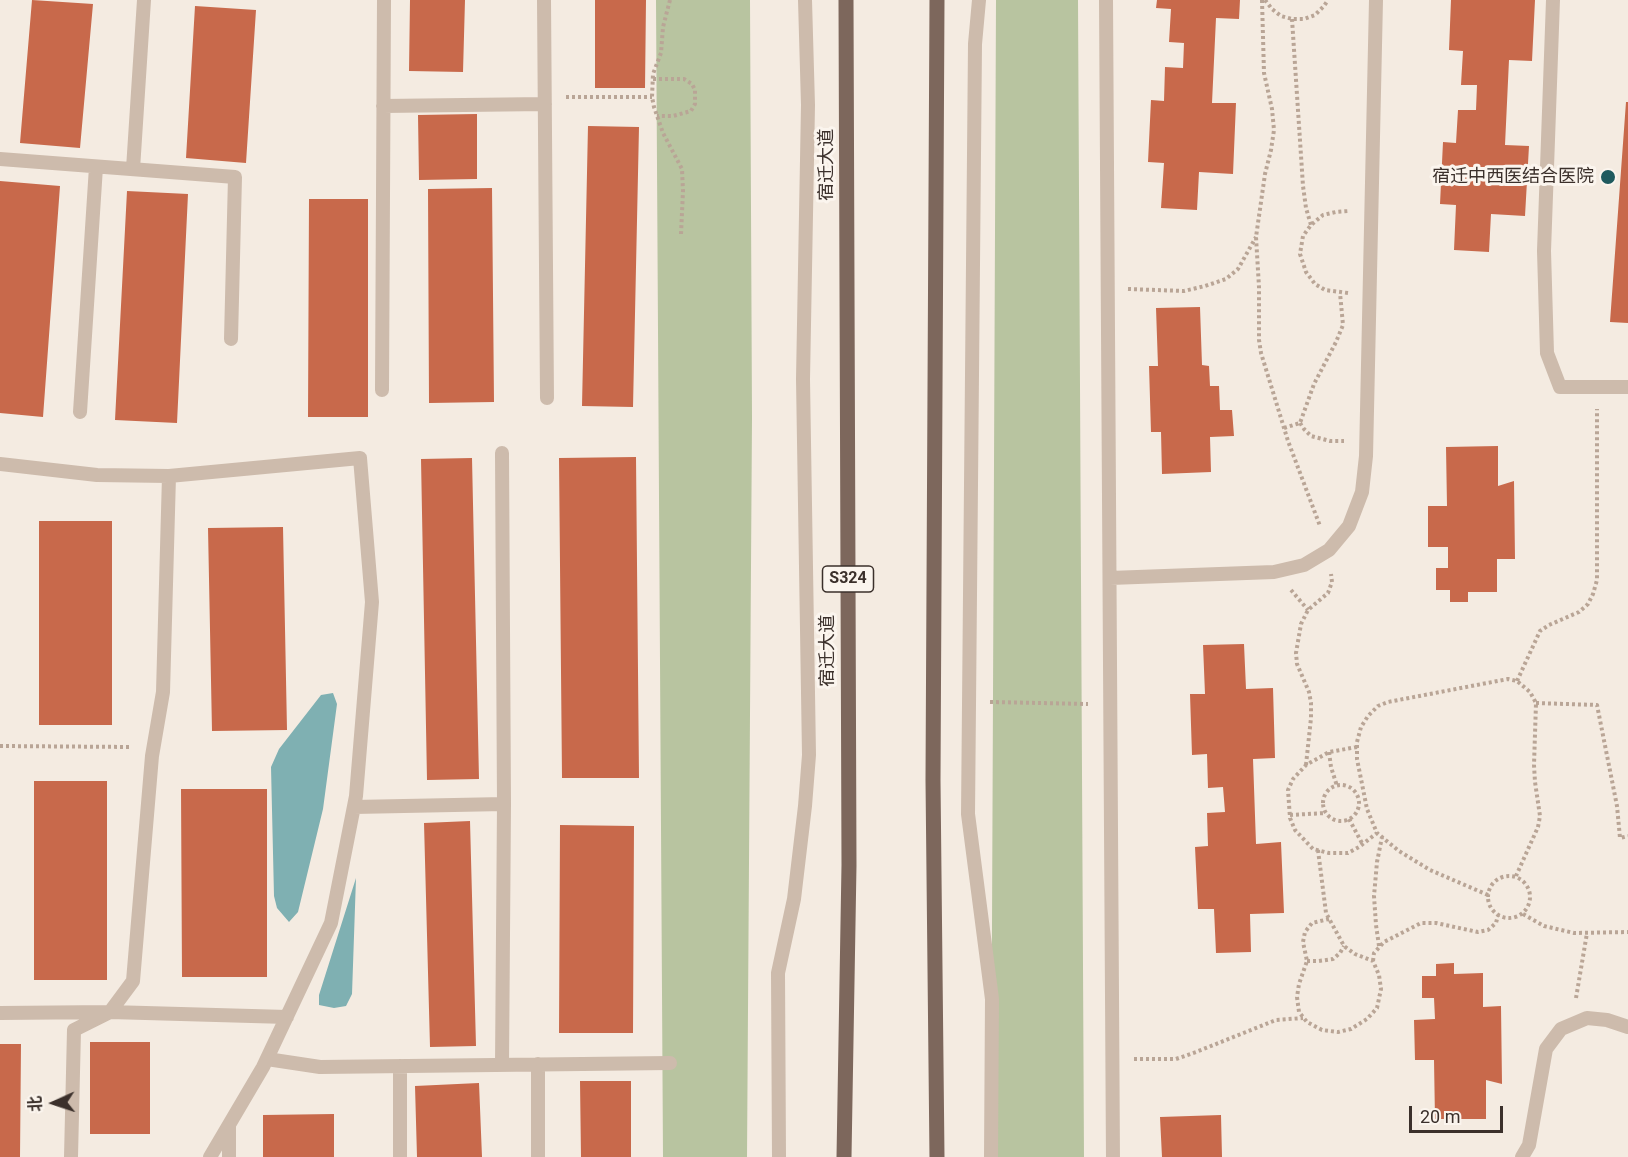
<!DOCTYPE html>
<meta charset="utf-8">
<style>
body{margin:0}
#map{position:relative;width:1628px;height:1157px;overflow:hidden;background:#f4ebe1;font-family:Roboto,"Noto Sans SC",sans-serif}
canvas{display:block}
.north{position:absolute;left:24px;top:1073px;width:60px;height:60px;-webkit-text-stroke:4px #fbf5ee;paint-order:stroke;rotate:267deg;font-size:16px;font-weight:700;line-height:24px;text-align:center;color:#3b302b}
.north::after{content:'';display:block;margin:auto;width:21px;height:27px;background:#3b302b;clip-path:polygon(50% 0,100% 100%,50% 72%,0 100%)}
.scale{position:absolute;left:1409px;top:1106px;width:94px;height:27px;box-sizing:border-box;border:3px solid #3b302b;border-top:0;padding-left:8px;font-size:18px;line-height:21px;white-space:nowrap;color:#3b302b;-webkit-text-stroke:4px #fbf5ee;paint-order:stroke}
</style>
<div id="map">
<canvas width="1628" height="1157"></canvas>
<div class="north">北</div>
<div class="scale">20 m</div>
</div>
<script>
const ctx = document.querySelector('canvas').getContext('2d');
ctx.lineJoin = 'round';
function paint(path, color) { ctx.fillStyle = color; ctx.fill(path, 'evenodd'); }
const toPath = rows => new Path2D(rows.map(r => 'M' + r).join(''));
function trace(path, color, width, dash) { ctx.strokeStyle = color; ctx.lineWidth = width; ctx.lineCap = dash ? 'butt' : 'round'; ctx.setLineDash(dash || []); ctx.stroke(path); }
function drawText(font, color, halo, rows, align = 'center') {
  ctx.font = font + ' Roboto,"Noto Sans SC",sans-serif'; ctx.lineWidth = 6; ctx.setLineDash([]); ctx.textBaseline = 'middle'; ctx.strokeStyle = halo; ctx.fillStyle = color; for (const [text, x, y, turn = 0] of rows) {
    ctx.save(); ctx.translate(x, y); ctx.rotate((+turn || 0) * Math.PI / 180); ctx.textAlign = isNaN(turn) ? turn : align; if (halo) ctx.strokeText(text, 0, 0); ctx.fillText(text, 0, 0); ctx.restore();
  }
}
const green = toPath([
 [656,0,750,0,752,418,747,1157,663,1157],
 [996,0,1078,0,1084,1157,991,1157]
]);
const water = toPath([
 [333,693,337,704,323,809,298,912,289,922,277,908,274,896,271,767,279,749,321,695],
 [356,878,352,994,346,1006,334,1008,319,1005,319,995]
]);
const building = toPath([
 [32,0,93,4,80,148,20,143],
 [410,0,465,0,463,72,409,71],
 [595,0,646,0,645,88,595,88],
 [1157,0,1240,0,1239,19,1216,18,1212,103,1236,103,1233,174,1199,172,1197,210,1161,208,1164,163,1148,162,1151,100,1164,101,1165,67,1183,68,1184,43,1169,42,1171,9,1156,8],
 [1451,0,1535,0,1532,61,1509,60,1505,145,1529,146,1525,216,1491,214,1489,252,1454,250,1456,205,1440,204,1443,142,1456,143,1458,110,1476,110,1477,85,1461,85,1463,51,1449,50],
 [195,6,256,10,246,163,186,158],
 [1626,102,1628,102,1628,323,1610,322],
 [477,114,477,179,419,180,418,115],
 [588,126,639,127,633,407,582,406],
 [0,181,60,186,43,417,0,413],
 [492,188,494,402,429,403,428,189],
 [127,191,188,194,177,423,115,420],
 [309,199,368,199,368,417,308,417],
 [1200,307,1202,365,1209,366,1210,386,1219,386,1220,410,1232,410,1234,436,1210,437,1211,472,1162,474,1161,432,1151,432,1149,366,1158,366,1156,308],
 [1498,446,1498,486,1514,481,1515,559,1497,559,1497,592,1468,592,1468,602,1450,602,1450,590,1436,590,1436,568,1448,568,1448,547,1428,547,1428,506,1447,506,1446,447],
 [636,457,639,778,562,778,559,458],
 [472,458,479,779,427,780,421,459],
 [39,521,112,521,112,725,39,725],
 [283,527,287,730,212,731,208,528],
 [1244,644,1246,689,1273,688,1275,758,1253,759,1256,844,1281,842,1284,913,1250,914,1251,952,1216,953,1214,909,1198,909,1195,847,1208,846,1207,813,1225,812,1223,787,1208,788,1207,754,1192,755,1190,694,1205,694,1203,645],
 [34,781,107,781,107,980,34,980],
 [181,789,267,789,267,977,182,977],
 [470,821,476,1046,430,1047,424,823],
 [560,825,634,826,633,1033,559,1033],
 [1454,963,1454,974,1483,973,1483,1007,1501,1006,1502,1084,1486,1080,1486,1119,1435,1119,1434,1060,1415,1060,1414,1020,1435,1019,1434,998,1422,998,1422,976,1436,976,1436,964],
 [90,1042,150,1042,150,1134,90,1134],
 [0,1044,21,1044,20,1157,0,1157],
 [580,1081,631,1081,631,1157,581,1157],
 [479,1083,482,1157,417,1157,415,1086],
 [334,1114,334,1157,263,1157,263,1115],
 [1221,1115,1222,1157,1162,1157,1160,1117]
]);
const path = toPath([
 [670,0,663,27,661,53,653,74,652,97,654,107,663,133,682,169,683,191,681,234],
 [1262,0,1264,73,1272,109,1274,130,1271,150,1265,174,1256,237,1259,287,1259,340,1261,353,1288,441,1320,526],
 [1265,0,1272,9,1281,16,1292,19,1304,19,1315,15,1324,6,1328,0],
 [1292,19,1303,186,1306,208,1311,225],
 [653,79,684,79,692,84,695,90,695,104,691,111,673,116,657,116],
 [566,97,652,97],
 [1128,289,1184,291,1205,286,1226,279,1238,269,1256,237],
 [1348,293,1325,290,1315,284,1306,272,1300,254,1303,236,1311,225,1323,215,1336,212,1349,211],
 [1300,423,1304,429,1311,436,1330,441,1344,441],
 [1284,428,1300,423,1314,384,1336,342,1343,325,1340,293],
 [1291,590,1308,610],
 [1517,681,1540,631,1549,625,1579,612,1588,604,1593,594,1597,580,1597,409],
 [990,702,1088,704],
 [1536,703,1597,705,1617,806,1620,838,1628,836],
 [0,746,131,747],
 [1357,747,1329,752,1306,765,1293,779,1288,790,1290,818,1295,830,1313,849,1329,853,1348,853,1359,847,1377,833],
 [1329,752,1331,767,1337,786],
 [1306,765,1311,718,1311,703,1309,692,1297,664,1296,653,1301,624,1308,610,1328,593,1332,582,1331,574],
 '1323 803a18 18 0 1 1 36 0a18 18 0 1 1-36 0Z',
 [1290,815,1326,813],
 [1349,819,1363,845],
 [1318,850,1326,913,1344,946,1355,954,1373,961,1379,975,1381,989,1377,1008,1367,1019,1351,1029,1338,1032,1322,1030,1307,1022,1299,1012,1297,997,1299,984,1307,961,1303,942,1305,932,1312,923,1329,919],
 '1488 897a21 21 0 1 1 42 0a21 21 0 1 1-42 0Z',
 [1488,895,1430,870,1399,851,1377,833,1367,809,1357,759,1357,742,1361,727,1368,716,1378,706,1388,702,1508,679,1517,681,1530,692,1536,703,1534,765,1535,782,1540,816,1538,827,1516,876],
 [1523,914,1544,926,1574,933,1628,932],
 [1379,946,1376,925,1374,896,1377,862,1382,837],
 [1307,961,1319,961,1333,959,1340,953,1344,946],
 [1373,961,1374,953,1384,942,1421,923,1436,923,1478,932,1488,930,1496,923,1498,915],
 [1576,998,1587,933],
 [1134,1059,1176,1059,1196,1052,1276,1020,1303,1018]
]);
const lane = toPath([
 [544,0,547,398],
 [979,0,975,44,968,814,992,999,991,1157],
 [1106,0,1113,1157],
 [1553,0,1544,251,1547,353,1560,387,1628,387],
 [383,106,545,104],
 [0,159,235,177,231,339],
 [133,169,144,0],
 [382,390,384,0],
 [80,412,96,167],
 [0,464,97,475,169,476,360,458,372,602,356,796,331,923,263,1067,210,1157],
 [1110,578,1274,572,1304,565,1329,550,1349,526,1362,492,1366,456,1376,0],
 [354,807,504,804],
 [0,1013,110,1012,287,1017],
 [267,1059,320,1067,670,1063],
 [502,1065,504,804,502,453],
 [229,1127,229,1157],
 [71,1157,74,1030,110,1012,133,981,152,756,163,692,169,476],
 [400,1157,400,1066],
 [538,1157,538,1064],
 [779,1157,778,973,794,899,805,806,809,755,803,379,808,105,805,0],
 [1522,1157,1529,1145,1546,1049,1561,1029,1587,1018,1607,1020,1628,1027]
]);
const primary = toPath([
 [937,0,933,780,937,1157],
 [844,1157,849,865,846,0]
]);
const markers = [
 [1608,177,8,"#1f5a5e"]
];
const shields = [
 [848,579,51]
];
const shieldNames = [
 ["S324",848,579]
];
const streetNames = [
 ["宿迁大道",827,165,-90],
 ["宿迁大道",828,651,-90]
];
const poiNames = [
 ["宿迁中西医结合医院",1594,177]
];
paint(green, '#b8c4a0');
paint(water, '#7fb0b2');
paint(building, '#c8694b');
trace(path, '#b9a596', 4, [3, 3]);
trace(lane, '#cdbbac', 14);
trace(primary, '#7d675c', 15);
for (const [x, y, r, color] of markers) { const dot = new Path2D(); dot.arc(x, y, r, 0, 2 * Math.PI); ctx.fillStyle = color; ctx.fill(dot); trace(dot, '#fbf5ee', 2); }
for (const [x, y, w] of shields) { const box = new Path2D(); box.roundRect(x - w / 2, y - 13, w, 26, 4.5); ctx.fillStyle = '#fbf5ee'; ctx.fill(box); trace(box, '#3b302b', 1.5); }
drawText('bold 16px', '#3b302b', null, shieldNames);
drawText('18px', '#3b302b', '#fbf5ee', streetNames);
drawText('18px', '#3b302b', '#fbf5ee', poiNames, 'right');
</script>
